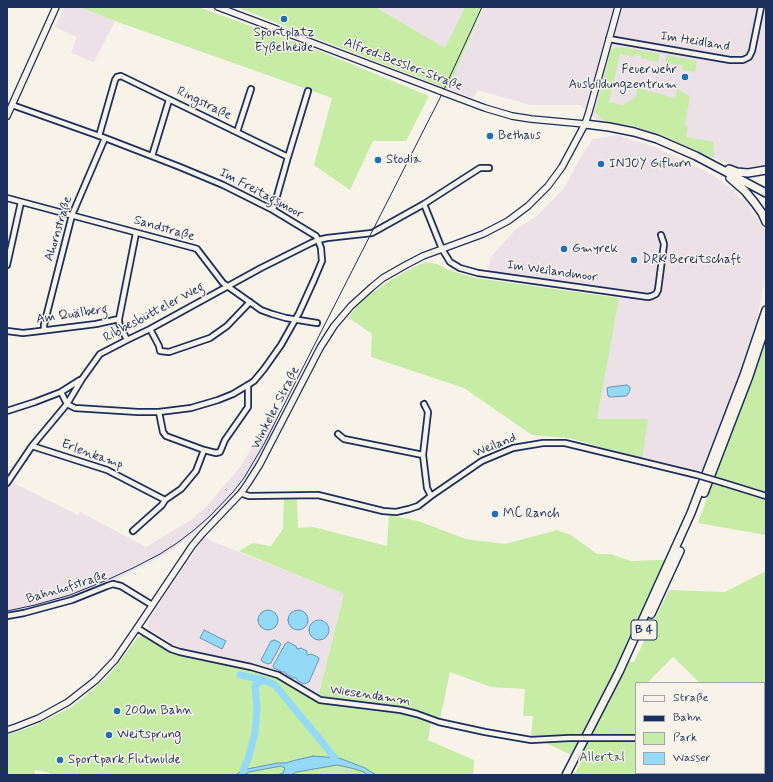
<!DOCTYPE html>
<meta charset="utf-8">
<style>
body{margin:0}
#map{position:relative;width:773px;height:782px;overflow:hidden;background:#f7f3e8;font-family:Mynerve,sans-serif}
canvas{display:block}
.frame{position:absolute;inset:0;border:8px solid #1b2f5e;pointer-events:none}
.legend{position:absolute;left:635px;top:682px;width:130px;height:92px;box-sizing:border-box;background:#f7f3e8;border:1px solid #9fa5b1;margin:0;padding:5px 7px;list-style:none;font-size:12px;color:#1b2f5e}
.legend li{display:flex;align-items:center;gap:8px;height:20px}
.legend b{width:20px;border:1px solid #9fa5b1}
</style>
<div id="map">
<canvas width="773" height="782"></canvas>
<div class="frame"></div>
<ul class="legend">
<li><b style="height:5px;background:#f7f3e8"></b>Straße</li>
<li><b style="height:5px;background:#1b2f5e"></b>Bahn</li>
<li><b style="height:11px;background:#c6eca6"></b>Park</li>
<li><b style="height:11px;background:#94daf6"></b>Wasser</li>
</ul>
</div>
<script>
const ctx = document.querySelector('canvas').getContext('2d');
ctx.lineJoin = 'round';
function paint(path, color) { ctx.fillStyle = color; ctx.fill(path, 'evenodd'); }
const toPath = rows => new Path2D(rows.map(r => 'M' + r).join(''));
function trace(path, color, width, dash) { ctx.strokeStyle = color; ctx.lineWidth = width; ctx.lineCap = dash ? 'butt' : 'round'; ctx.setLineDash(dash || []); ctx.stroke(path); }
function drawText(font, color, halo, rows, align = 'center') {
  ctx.font = font + ' Mynerve,sans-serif'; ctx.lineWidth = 3; ctx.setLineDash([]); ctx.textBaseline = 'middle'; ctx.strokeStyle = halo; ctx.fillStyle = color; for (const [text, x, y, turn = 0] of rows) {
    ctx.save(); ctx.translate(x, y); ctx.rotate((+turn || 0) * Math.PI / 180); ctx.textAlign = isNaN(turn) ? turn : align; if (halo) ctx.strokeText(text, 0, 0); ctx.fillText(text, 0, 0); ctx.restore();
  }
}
const built = toPath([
 [65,7,80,7,115,21,94,62,71,53,77,37,55,27],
 [378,7,465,7,445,48,377,8],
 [484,7,766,7,766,165,739,168,698,152,661,135,634,126,598,121,580,105,530,105,478,90,473,98,448,89],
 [617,135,655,147,715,176,749,205,766,233,766,275,756,324,705,472,592,445,620,290,500,273,488,270,491,257,516,229,537,216,564,188,583,153,593,139],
 [268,419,278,423,256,462,232,496,208,521,189,538,164,555,119,578,67,598,20,612,7,614,7,483,9,481,78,515,80,512,146,547,191,520,207,506,241,466],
 [204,538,344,594,318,696,276,672,250,664,181,649,150,630,148,622,153,613],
 [288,642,296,646,297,649,307,655,286,675,285,672,285,644]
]);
const green = toPath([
 [80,7,198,7,317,50,429,96,406,141,373,141,350,190,314,165,332,98,115,21],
 [237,7,378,7,377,8,445,48,465,7,483,7,448,89,297,31],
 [621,47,660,54,658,62,641,58,641,56,636,54,635,57,620,54,609,102,623,105,634,98,636,95,637,88,675,98,677,89,690,96,685,125,688,126,686,137,713,142,714,158,661,135,634,126,607,122,600,117,595,112,611,49],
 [666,55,697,61,695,72,683,70,683,66,665,63],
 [425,262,437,264,449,270,476,278,619,298,597,419,648,419,642,458,568,438,532,435,464,388,371,357,372,334,348,317,364,299,386,283,406,271],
 [766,335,766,535,698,523],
 [284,497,297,497,298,528,313,527,387,546,389,515,418,521,466,539,505,544,557,530,571,535,597,554,610,554,631,561,665,560,620,662,634,662,669,590,725,592,766,571,766,775,574,775,582,760,531,736,533,716,523,716,525,689,491,687,450,672,440,720,431,721,428,740,474,760,473,775,50,775,50,773,36,770,34,772,36,775,7,775,7,735,31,727,70,708,88,694,106,678,117,665,137,638,141,636,146,636,171,651,178,654,250,667,278,678,317,701,344,594,239,551,253,543,271,546,283,529],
 [673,657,700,683,764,683,764,773,636,773,636,698,635,696,636,695,636,683,647,683]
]);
const water = toPath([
 [627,385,630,387,630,390,628,394,626,396,610,397,608,396,607,388,610,387,627,385],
 '258 620a10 10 0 1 1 20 0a10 10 0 1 1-20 0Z',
 '288 620a10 10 0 1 1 20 0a10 10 0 1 1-20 0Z',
 '309 630a10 10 0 1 1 20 0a10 10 0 1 1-20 0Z',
 [204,630,226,641,222,649,200,638,204,630],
 [274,640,279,642,281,644,271,663,268,664,263,662,261,660,271,641,274,640],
 [288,642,296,646,297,649,301,648,307,651,307,655,311,654,318,657,319,659,309,682,304,684,298,681,296,678,293,678,286,674,285,672,282,672,274,668,273,666,285,644,288,642],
 [313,756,339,758,365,768,376,775,367,775,364,772,351,768,337,765,297,772,291,775,277,775,283,773,285,768,281,766,249,772,244,775,236,775,238,773,247,769,278,763,286,763,292,761,313,756]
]);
const river = toPath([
 [240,675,264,680,275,685,335,758],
 [243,771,248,759,255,733,257,708,255,686,258,683,264,680]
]);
const minor = toPath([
 [609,39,730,60,743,60,749,57,752,51,761,7],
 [12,105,105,138,180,167,223,185,273,210,316,236,318,240,327,238,372,233,381,228,424,204,480,168,489,168],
 [237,132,251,89],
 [99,136,115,80,117,77,121,76,288,157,273,210],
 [152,156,169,100],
 [288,157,308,91],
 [7,198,194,248,197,249,223,283,261,310,272,314,286,318,317,323],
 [424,204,442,249,450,262,460,268,478,273,648,297,652,296,656,294,658,290,664,244,661,235],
 [7,265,21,202],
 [119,319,136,233],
 [150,329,159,346,160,351,169,352,210,338,227,326,250,302],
 [44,330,44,325,72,215,105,138],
 [7,331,23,333,32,332,96,324,119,319,119,323,127,340],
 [424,404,428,412,423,455,427,488,431,496],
 [7,411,35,402,61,392,80,380],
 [159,412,163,432,166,436,204,450,216,453,220,452,225,440,248,407,248,385],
 [338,434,344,439,423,455],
 [32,446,107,470,165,500],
 [7,483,32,446,67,404,82,379,100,354,127,340,150,329,261,268,311,243,318,240,321,248,322,261,314,280,299,313,281,345,264,369,254,381,248,385,233,394,218,400,191,408,159,412,138,412,75,408,67,404,61,392],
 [724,483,766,496],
 [241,493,243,494,249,496,318,495,383,511,396,512,409,509,418,506,431,496,482,461,513,448,543,443,565,443,697,475],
 [133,531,162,505,165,500,181,489,196,471,204,450],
 [7,616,24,613,72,600,107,586,113,584,121,586,152,605],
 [137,628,171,649,180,652,251,667,278,675,320,700,401,710,417,714,439,722,485,732,531,740,569,738],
 [609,738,636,738]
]);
const tertiary = toPath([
 [218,7,440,91],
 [445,93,485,108,512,116,531,119,585,124],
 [7,116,56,7],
 [7,730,16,727,39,718,68,702,96,680,115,660,137,628,192,546,202,534,241,493,248,483,260,464,320,348,334,326,351,306,372,287,383,278,404,266,423,256,483,234,508,221,528,206,548,186,562,167,585,124,589,112,618,7]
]);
const trunk = toPath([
 [585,124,609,127,634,132,657,139,696,156,766,193],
 [729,169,737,172,748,173,766,170],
 [730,178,745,191,754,202,762,213,766,222],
 [704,493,749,376,766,325],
 [651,614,680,551],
 [566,775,619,672,691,513,744,375,766,310]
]);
const rail = toPath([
 [7,611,35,605,70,595,107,580,133,568,160,554,177,543,194,530,210,516,233,492,244,478,264,444,440,98,482,7]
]);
const minorBridge = toPath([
 [697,475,724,483],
 [569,738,609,738]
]);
const tertiaryBridge = toPath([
 [440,91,445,93]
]);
const markers = [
 [284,19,4,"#1f6fb2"],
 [685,77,4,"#1f6fb2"],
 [490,136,4,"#1f6fb2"],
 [378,160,4,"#1f6fb2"],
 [601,164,4,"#1f6fb2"],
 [564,249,4,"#1f6fb2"],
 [634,260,4,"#1f6fb2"],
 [495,514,4,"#1f6fb2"],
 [117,711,4,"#1f6fb2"],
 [109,735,4,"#1f6fb2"],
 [60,760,4,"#1f6fb2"]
];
const shields = [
 [644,630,26]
];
const shieldNames = [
 ["B 4",644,630]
];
const poiNames = [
 ["Sportplatz",284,33,"center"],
 ["Eyßelheide",284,48,"center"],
 ["Feuerwehr",677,70,"right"],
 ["Ausbildungzentrum",677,85,"right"],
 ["Bethaus",498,136],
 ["Stodia",386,160],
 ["INJOY Gifhorn",609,164],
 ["Gmyrek",572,249],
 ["DRK Bereitschaft",642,260],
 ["MC Ranch",503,514],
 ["200m Bahn",125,711],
 ["Weitsprung",117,735],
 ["Sportpark Flutmulde",68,760]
];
const streetNames = [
 ["Im Heidland",695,42,9],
 ["Alfred-Bessler-Straße",403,65,21],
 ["Ringstraße",204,104,26],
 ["Im Freitagsmoor",261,194,28],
 ["Ahornstraße",59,229,-73],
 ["Sandstraße",164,229,16],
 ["Im Weilandmoor",552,272,8],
 ["Ribbesbütteler Weg",154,313,-28],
 ["Am Quälberg",72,315,-8],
 ["Winkeler Straße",276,408,-63],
 ["Weiland",495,446,-22],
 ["Erlenkamp",92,455,20],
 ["Bahnhofstraße",67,588,-17],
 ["Wiesendamm",370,696,8]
];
const parkNames = [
 ["Allertal",602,758]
];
paint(built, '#ebe1e7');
paint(green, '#c6eca6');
paint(water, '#94daf6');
trace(water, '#6496b9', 1);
trace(river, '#94daf6', 7);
trace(minor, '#1b2f5e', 8);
trace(tertiary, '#1b2f5e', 8);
trace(trunk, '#1b2f5e', 10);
trace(minor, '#f7f3e8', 4.5);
trace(tertiary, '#f7f3e8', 5.5);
trace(trunk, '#f7f3e8', 7);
trace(rail, '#1b2f5e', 1);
trace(minorBridge, '#1b2f5e', 8, []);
trace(tertiaryBridge, '#1b2f5e', 8, []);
trace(minorBridge, '#f7f3e8', 4.5);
trace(tertiaryBridge, '#f7f3e8', 5.5);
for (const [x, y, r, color] of markers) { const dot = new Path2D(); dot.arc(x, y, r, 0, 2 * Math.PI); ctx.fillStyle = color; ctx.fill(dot); trace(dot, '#f7f3e8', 1.5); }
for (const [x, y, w] of shields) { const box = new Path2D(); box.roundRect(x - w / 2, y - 10, w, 20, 3); ctx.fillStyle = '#f7f3e8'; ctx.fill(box); trace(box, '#1b2f5e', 1); }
drawText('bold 12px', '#1b2f5e', null, shieldNames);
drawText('13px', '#1b2f5e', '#f7f3e8', poiNames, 'left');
drawText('13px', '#1b2f5e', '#f7f3e8', streetNames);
drawText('13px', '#3d556c', '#f7f3e8', parkNames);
</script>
